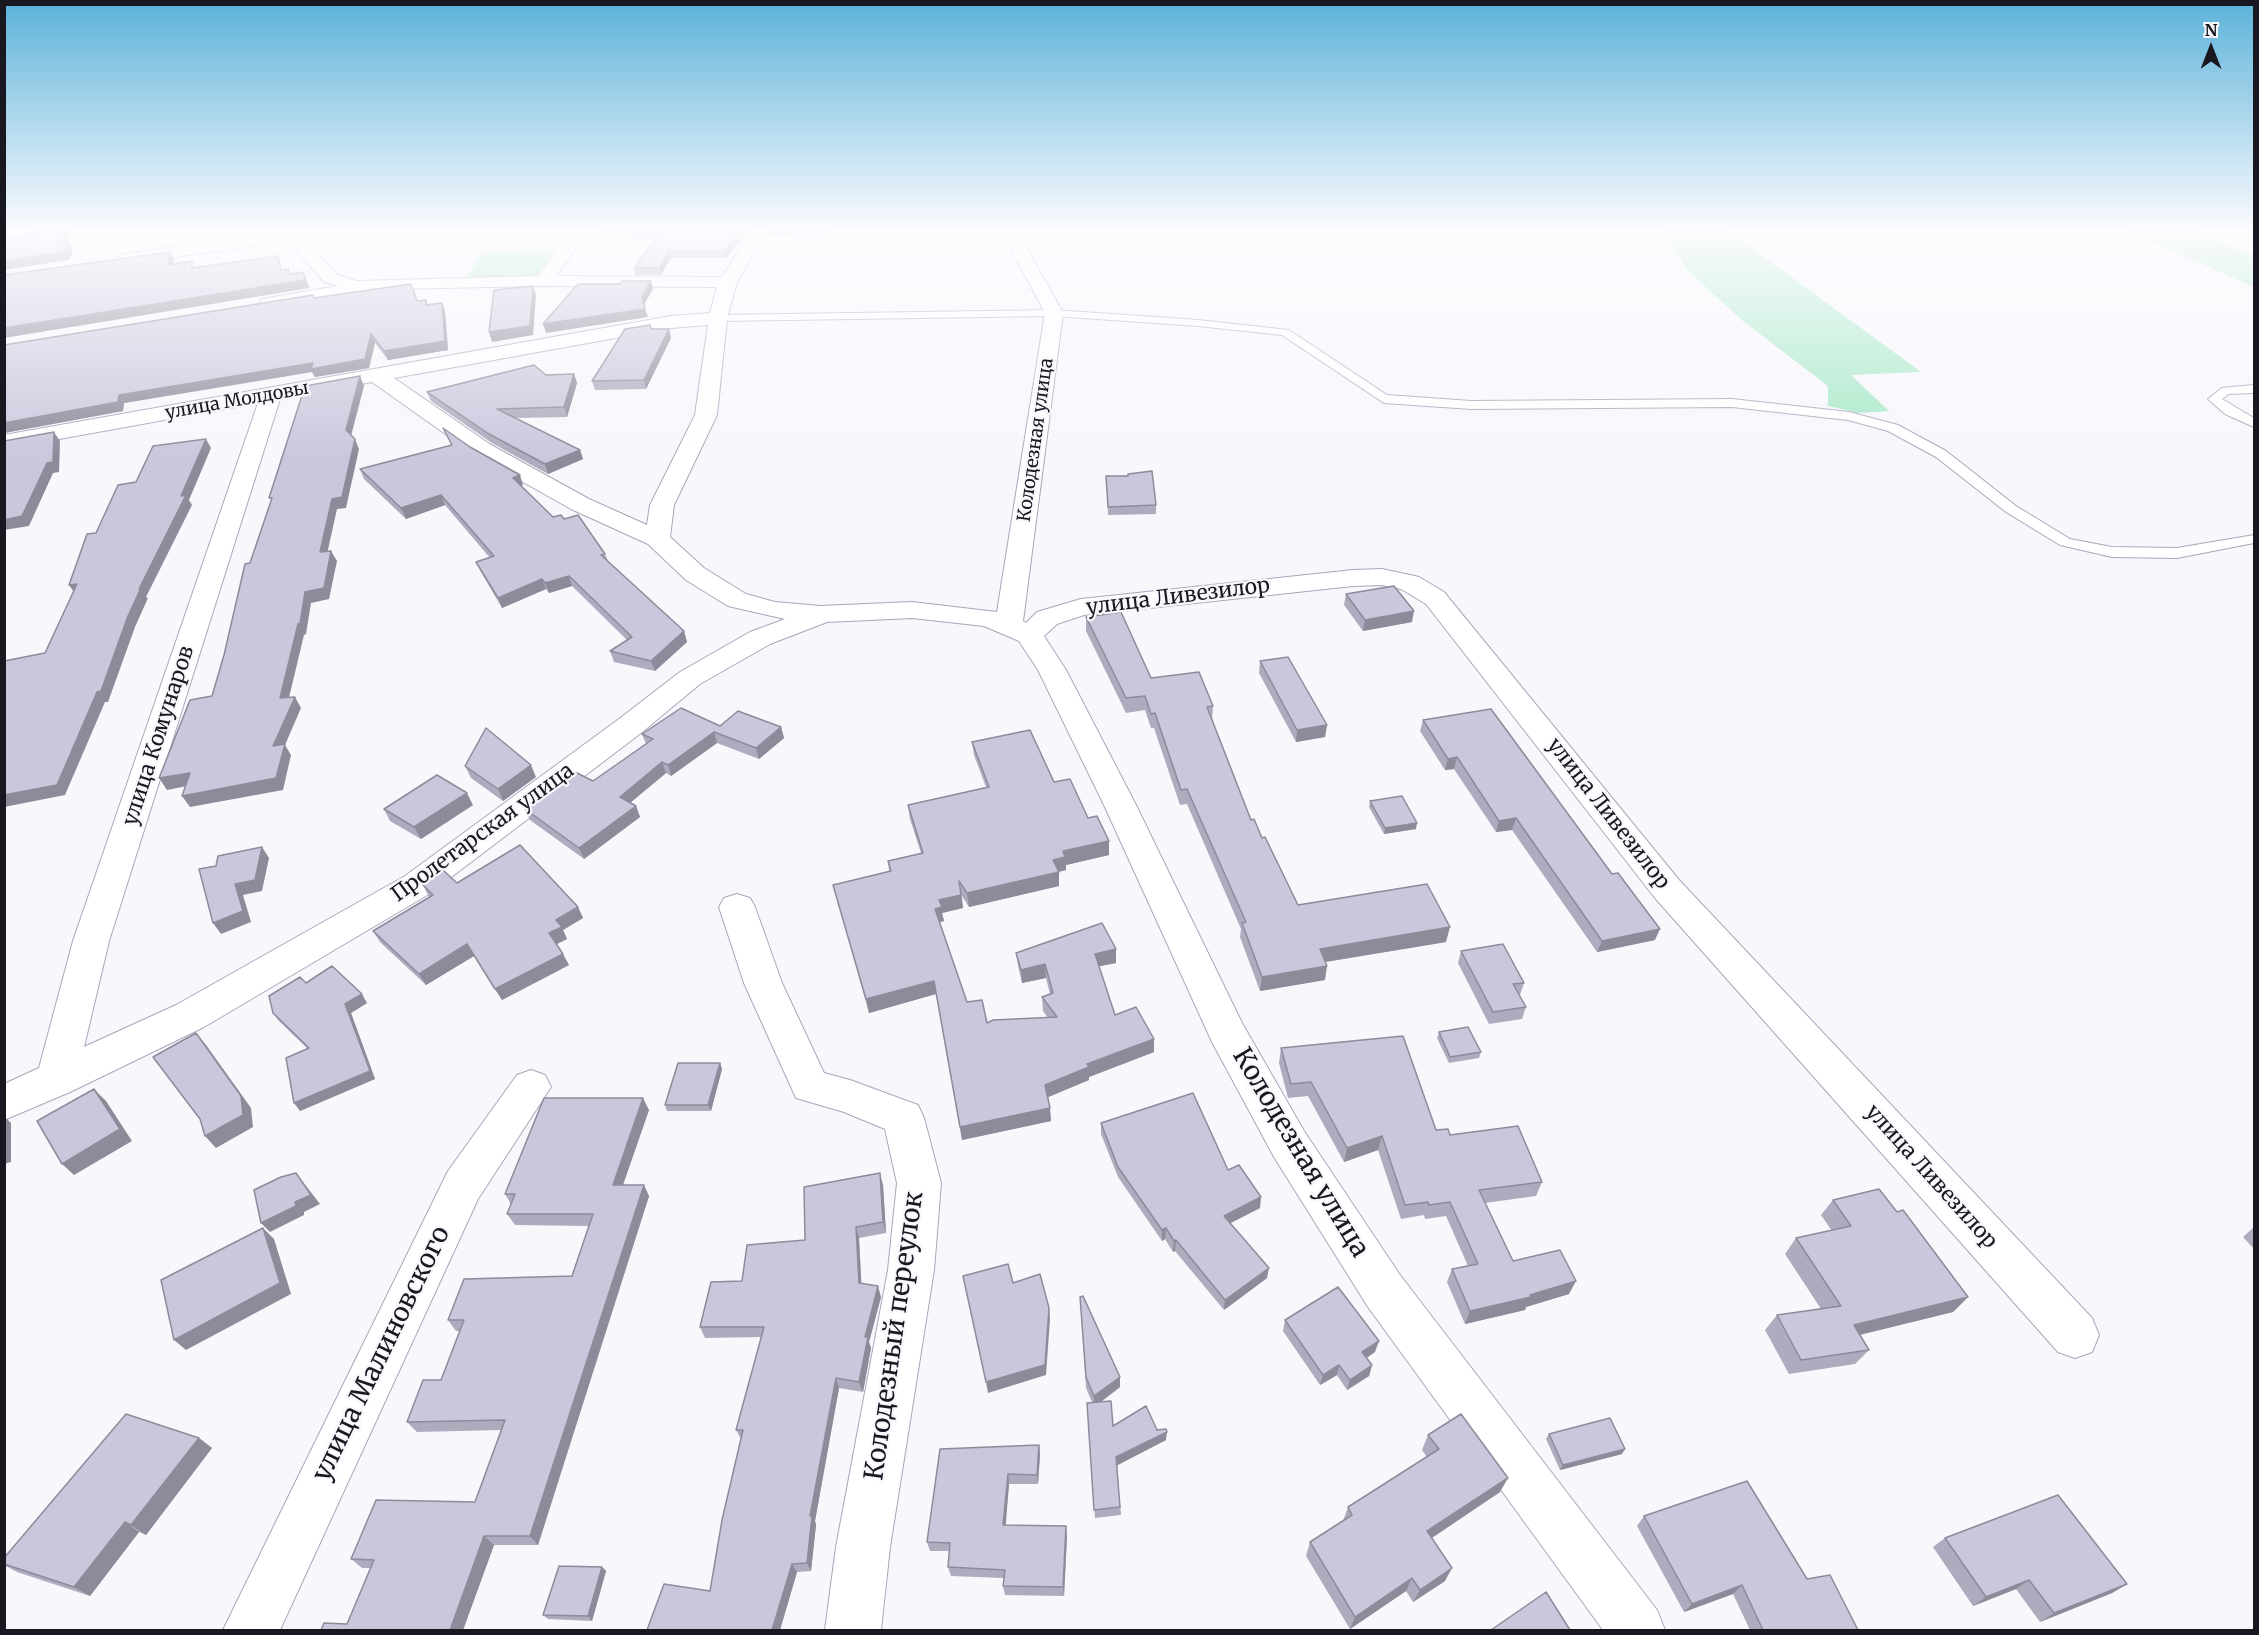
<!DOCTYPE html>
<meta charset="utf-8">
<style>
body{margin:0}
#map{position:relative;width:2259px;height:1635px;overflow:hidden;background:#f8f7fc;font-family:Merriweather,serif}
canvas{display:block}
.frame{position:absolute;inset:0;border:6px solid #191820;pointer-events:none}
.north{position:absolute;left:2181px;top:18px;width:60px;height:60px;-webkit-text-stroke:4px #f8f7fc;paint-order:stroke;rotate:0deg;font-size:16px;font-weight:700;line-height:24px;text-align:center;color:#191820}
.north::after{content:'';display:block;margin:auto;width:21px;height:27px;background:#191820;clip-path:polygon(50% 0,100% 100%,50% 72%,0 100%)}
</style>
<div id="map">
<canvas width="2259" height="1635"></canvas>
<div class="frame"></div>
<div class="north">N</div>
</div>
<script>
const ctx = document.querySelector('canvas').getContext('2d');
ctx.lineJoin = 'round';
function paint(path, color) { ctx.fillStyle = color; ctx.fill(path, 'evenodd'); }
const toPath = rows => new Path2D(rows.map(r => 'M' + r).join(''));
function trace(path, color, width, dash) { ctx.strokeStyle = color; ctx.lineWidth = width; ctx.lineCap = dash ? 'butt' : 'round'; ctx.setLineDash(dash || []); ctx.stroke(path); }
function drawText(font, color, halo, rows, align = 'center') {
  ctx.font = font + ' Merriweather,serif'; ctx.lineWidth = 4.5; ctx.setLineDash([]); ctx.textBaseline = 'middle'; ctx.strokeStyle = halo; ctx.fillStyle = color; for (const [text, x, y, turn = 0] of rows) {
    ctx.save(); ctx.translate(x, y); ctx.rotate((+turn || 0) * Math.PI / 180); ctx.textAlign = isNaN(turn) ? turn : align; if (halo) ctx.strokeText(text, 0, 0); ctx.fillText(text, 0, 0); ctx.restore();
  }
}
const green = toPath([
 [1662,229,1726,229,1921,372,1851,375,1889,411,1858,413,1828,406,1828,386,1743,321,1687,270],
 [2122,229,2194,229,2229,246,2254,256,2254,287],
 [555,249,535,279,466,279,481,253]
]);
const lane = toPath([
 [1054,310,1198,320,1289,330,1387,395,1471,401,1732,399,1849,412,1898,425,1946,451,2016,506,2070,539,2112,547,2177,548,2254,535,2254,543,2177,558,2112,557,2060,545,2006,512,1936,457,1888,431,1848,420,1732,407,1471,409,1384,403,1282,335,1198,326,1054,316,718,321,712,318,718,315,1054,310],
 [2254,385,2254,393,2229,394,2222,399,2254,418,2254,427,2225,414,2208,399,2222,388,2254,385]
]);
const street = toPath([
 [290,229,307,229,302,235,336,274,356,281,538,276,573,229,589,229,556,276,722,277,752,229,768,229,737,282,727,318,717,415,674,505,670,537,704,568,746,594,775,602,821,606,912,602,997,612,1045,313,1007,241,1009,229,1025,229,1023,241,1063,313,1023,621,1026,623,1037,612,1081,599,1353,570,1382,569,1410,575,1419,577,1444,592,1679,880,2092,1318,2099,1335,2092,1352,2075,1358,2058,1352,1655,898,1426,604,1401,589,1382,585,1353,586,1084,615,1057,624,1044,636,1066,670,1136,805,1242,1023,1304,1131,1400,1275,1657,1610,1665,1630,1603,1630,1368,1307,1274,1157,1212,1042,1104,805,1038,670,1019,641,984,626,912,618,827,622,770,644,700,684,641,733,429,894,204,1027,70,1092,4,1120,4,1084,39,1068,73,941,258,403,4,449,4,435,671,316,710,313,717,287,543,286,389,289,358,291,339,297,269,309,262,307,260,303,262,299,338,286,324,282,289,241,126,264,120,263,117,259,120,255,126,254,290,229],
 [708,325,695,415,650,505,647,525,589,499,491,445,394,378,671,328,708,325],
 [372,382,475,455,571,509,648,544,686,580,728,606,785,619,750,632,680,672,619,719,405,876,176,1005,84,1047,109,941,280,399,372,382],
 [737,894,750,898,755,907,782,983,824,1073,850,1080,918,1105,924,1118,941,1183,934,1270,890,1547,881,1630,825,1630,836,1547,888,1270,897,1183,885,1129,844,1112,796,1098,744,983,719,907,724,898,737,894],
 [531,1070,545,1075,551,1087,478,1199,280,1630,223,1630,448,1171,517,1075,531,1070]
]);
const wall = toPath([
 [598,229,750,229,726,258,671,258,661,275,635,275,634,268,656,239,633,239,632,234,600,233],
 [766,229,846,229,829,230,825,237,793,237,766,236],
 [314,298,417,301,426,300,428,305,442,303,445,311,448,350,388,360,375,343,369,368,315,377,312,372,124,403,123,411,4,433],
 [671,338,646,389,595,390,592,381],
 [574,374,577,383,567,417,515,418,580,450,583,459,548,474,492,443,431,401,427,392,546,375],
 [443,428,523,485,521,486,553,517,564,519,605,554,608,561,684,631,687,642,655,671,614,662,610,651,627,640,572,586,549,593,546,589,502,608,481,572,476,562,490,558,445,505,406,519,364,479,360,469,451,445],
 [1106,476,1156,505,1156,514,1108,515],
 [1346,594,1412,622,1363,631,1344,605],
 [1086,617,1151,678,1213,706,1212,720,1251,820,1262,838,1298,905,1446,942,1326,962,1325,980,1260,991,1240,937,1241,929,1187,804,1180,805,1154,728,1151,728,1145,710,1126,713,1086,631],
 [1260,661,1327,725,1325,737,1296,742,1259,673],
 [1423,720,1655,940,1597,952,1512,830,1496,832,1454,769,1445,770,1420,731],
 [720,726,781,727,784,738,759,759,717,743,671,776,666,773,630,803,636,806,640,817,584,859,530,820,525,809,593,781,646,744,642,734],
 [972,742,1054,782,1088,818,1109,855,1066,865,1066,870,1058,872,1059,886,969,907,962,896,963,908,942,913,944,921,939,922,967,1002,987,1023,1048,1018,1043,1011,1042,997,1050,994,1046,978,1022,983,1018,966,1016,953,1116,963,1099,966,1115,1015,1154,1039,1154,1052,1089,1077,1089,1080,1048,1097,1051,1121,962,1140,936,994,869,1013,833,885,889,871,888,861,921,853,910,819,908,805,986,787,974,755],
 [465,766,536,777,503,801,471,778],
 [1370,801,1416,829,1384,834,1369,807],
 [473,805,421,839,390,821,384,809],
 [457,883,578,907,583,918,563,930,567,939,556,944,569,965,502,1000,474,956,426,985,380,942,373,931,429,897,423,885],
 [1461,951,1524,983,1520,995,1519,995,1526,1007,1522,1019,1489,1024,1458,963],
 [306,983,367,1003,351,1013,375,1079,300,1111,308,1049,279,1021,273,1013],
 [1439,1032,1481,1052,1479,1058,1449,1063,1437,1038],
 [1281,1048,1436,1130,1450,1135,1542,1182,1536,1196,1485,1203,1513,1261,1569,1294,1526,1307,1525,1310,1465,1324,1447,1282,1452,1269,1468,1266,1446,1216,1425,1219,1424,1215,1401,1219,1378,1150,1344,1162,1308,1096,1288,1098,1279,1063],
 [720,1063,722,1069,711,1111,667,1111,665,1105],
 [649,1110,623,1185,649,1196,538,1545,494,1545,463,1630,321,1630,347,1624,370,1568,362,1568,351,1559,475,1502,501,1430,417,1432,407,1422,441,1380,460,1331,456,1331,448,1320,572,1276,589,1226,515,1225,507,1214,511,1204,505,1194],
 [1101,1123,1228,1170,1260,1208,1230,1223,1267,1278,1224,1310,1175,1251,1173,1252,1165,1239,1162,1241,1118,1177,1101,1134],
 [883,1185,886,1233,859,1238,861,1284,881,1297,869,1342,871,1348,863,1392,839,1388,815,1521,816,1525,811,1571,797,1572,780,1630,647,1630,710,1591,741,1439,736,1430,762,1337,705,1338,700,1327,742,1281,805,1240],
 [1833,1200,1897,1212,1968,1297,1953,1312,1860,1335,1869,1350,1855,1364,1789,1374,1765,1330,1777,1315,1821,1309,1785,1254,1796,1238,1832,1231,1821,1215],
 [2254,1227,2254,1249,2243,1237],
 [1080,1297,1120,1387,1101,1402,1113,1426,1157,1430,1166,1440,1117,1465,1121,1515,1095,1518,1087,1403,1092,1402,1086,1388],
 [1285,1320,1375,1352,1366,1358,1372,1365,1369,1376,1347,1390,1337,1375,1320,1385,1283,1331],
 [1549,1434,1622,1454,1560,1470,1546,1439],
 [1428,1435,1500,1492,1432,1538,1445,1581,1413,1602,1406,1591,1350,1629,1306,1556,1310,1542,1343,1521,1348,1507,1427,1457,1422,1450],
 [199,1438,212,1448,146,1535,139,1532,90,1596,17,1572,4,1565,4,1558],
 [1039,1445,1040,1455,1038,1484,1009,1484,1005,1525,1067,1536,1064,1596,1005,1595,1003,1586,1004,1578,951,1576,948,1567,949,1551,930,1551,927,1542],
 [1644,1516,1807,1579,1858,1630,1750,1630,1733,1594,1684,1612,1637,1526],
 [1945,1538,2127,1584,2112,1593,2040,1622,2016,1589,1973,1606,1933,1547],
 [602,1567,606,1571,592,1621,548,1619,543,1615]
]);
const shadedWall = toPath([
 [66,229,67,229,70,235,68,244,69,243,73,251,69,260,4,270,4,261,62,244],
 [744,229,750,229,726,258,725,251],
 [825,229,829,229,829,230,825,237,824,231],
 [669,251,671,258,661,275,660,268],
 [170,252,174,260,172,272,168,265],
 [306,280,310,288,4,338,4,328],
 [651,281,653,289,644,305,642,297],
 [533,286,536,295,533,335,492,342,489,332],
 [442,303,445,311,448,350,388,360,384,351],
 [645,309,648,317,546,333,543,324],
 [669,329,671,338,646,389,644,380],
 [371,334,375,343,369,368,315,377,312,372,124,403,123,411,4,433,4,423],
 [574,374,577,383,567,417,564,407],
 [360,376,364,386,350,440,346,430],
 [54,432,60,441,59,472,53,473,29,526,4,530,4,520],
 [206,439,211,448,189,500,192,505,146,597,148,598,135,627,108,702,105,702,65,795,4,807,4,795,128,616,139,589,181,496],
 [355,439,359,449,346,508,337,509,325,563,320,552,332,499],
 [580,450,583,459,548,474,545,464],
 [520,475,523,485,516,488,513,478],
 [441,495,445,505,406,519,401,508],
 [331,551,337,561,329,599,311,603,306,634,304,635,286,710,280,698,305,592],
 [569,576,572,586,549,593,545,583],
 [542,579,546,589,502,608,498,598],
 [77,584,76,595,69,585],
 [1414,611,1412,622,1363,631,1365,620],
 [684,631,687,642,655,671,651,661],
 [295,697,301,708,285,745,291,755,283,790,190,807,182,796,273,746],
 [1327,725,1325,737,1296,742,1297,730],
 [781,727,784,738,759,759,756,748],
 [714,732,717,743,671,776,668,765],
 [1457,757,1454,769,1445,770,1448,759],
 [662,762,666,773,624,808,620,797],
 [531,765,536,777,503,801,498,789],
 [190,773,197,784,167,790,159,778],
 [467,793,473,805,421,839,414,827],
 [636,806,640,817,584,859,579,848],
 [1516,818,1512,830,1496,832,1499,821],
 [1417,823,1416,829,1384,834,1385,828],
 [1109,841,1109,855,1066,865,1066,870,1054,873,1053,860,1063,851],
 [262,847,269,858,262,891,243,895,251,922,221,934,213,923,235,884],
 [1059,872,1059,886,969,907,967,893],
 [961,895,963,908,942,913,944,921,937,923,935,909,939,900],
 [578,907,583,918,563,930,567,939,555,945,549,933,556,920],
 [1450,927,1446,942,1318,963,1320,949],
 [1660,929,1655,940,1597,952,1602,941],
 [467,944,474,956,426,985,419,974],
 [1116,949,1116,963,1096,967,1095,954],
 [563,954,569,965,502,1000,495,989],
 [1045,964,1046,978,1022,983,1021,970],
 [1327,966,1325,980,1260,991,1262,977],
 [934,981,936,994,869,1013,866,999],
 [362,994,367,1003,351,1013,375,1079,300,1111,294,1103,345,1004],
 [196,1033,206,1045,251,1108,253,1127,216,1148,205,1136],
 [1154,1039,1154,1052,1089,1077,1089,1080,1046,1098,1045,1085,1087,1064],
 [720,1063,722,1069,711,1111,708,1105],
 [94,1089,106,1101,132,1141,74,1175,62,1164],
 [643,1098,649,1110,619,1196,613,1185],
 [1050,1108,1051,1121,962,1140,960,1127],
 [4,1116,11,1123,11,1162,4,1164],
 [1382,1136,1378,1150,1344,1162,1347,1148],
 [296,1173,320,1204,304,1212,304,1215,270,1232,261,1223,295,1202],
 [880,1173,883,1185,886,1233,883,1222],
 [644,1185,649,1196,538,1545,530,1536],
 [1261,1197,1260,1208,1223,1227,1224,1216],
 [856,1227,859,1238,862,1294,859,1283],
 [263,1228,274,1239,291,1294,186,1350,174,1340],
 [1166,1228,1165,1239,1162,1241,1162,1230],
 [1176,1240,1175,1251,1173,1252,1174,1241],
 [1269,1268,1267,1278,1224,1310,1225,1300],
 [1576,1281,1569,1294,1526,1307,1525,1310,1465,1324,1470,1311],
 [878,1286,881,1297,869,1342,871,1348,863,1392,859,1382,865,1337],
 [1968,1297,1953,1312,1842,1339,1854,1325],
 [1049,1308,1050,1319,1046,1375,988,1393,986,1382],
 [1379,1341,1375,1352,1359,1363,1362,1352],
 [1339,1365,1337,1375,1320,1385,1323,1375],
 [1372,1365,1369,1376,1347,1390,1350,1380],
 [1120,1377,1120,1387,1094,1407,1094,1396],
 [836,1378,839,1388,815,1521,816,1525,811,1571,807,1563,810,1516],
 [1167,1432,1166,1440,1116,1466,1116,1457],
 [199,1438,212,1448,146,1535,131,1525],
 [1039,1445,1040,1455,1038,1484,1037,1475],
 [1625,1449,1622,1454,1560,1470,1563,1465],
 [1008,1474,1009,1484,1005,1535,1003,1525],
 [1508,1478,1500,1492,1421,1545,1427,1531],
 [125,1522,139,1532,90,1596,74,1587],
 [1066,1526,1067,1536,1064,1596,1063,1587],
 [484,1536,494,1545,463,1630,450,1630],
 [792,1564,797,1572,780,1630,772,1630],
 [602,1567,606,1571,592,1621,588,1616],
 [1452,1568,1445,1581,1413,1602,1420,1590],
 [1412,1578,1406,1591,1350,1629,1355,1617],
 [2029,1580,2016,1589,1973,1606,1986,1597],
 [2127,1584,2112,1593,2040,1622,2054,1613],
 [1742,1585,1733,1594,1684,1612,1692,1604]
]);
const building = toPath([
 [55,229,66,229,62,244,69,243,64,252,4,261,4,239,32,234,34,231,55,229],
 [634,229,744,229,725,251,669,251,660,268,634,268,661,232,632,232,634,229],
 [766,229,825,229,824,231,792,231,766,229],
 [170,252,168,265,192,261,192,268,278,256,281,270,288,269,290,274,303,272,306,280,4,328,4,275,170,252],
 [622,281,651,281,642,297,645,309,543,324,578,284,620,284,622,281],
 [411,284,417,301,426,300,426,305,442,303,445,341,384,351,371,334,365,359,311,369,313,363,119,395,118,402,4,423,4,345,313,295,314,298,411,284],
 [533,286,530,326,489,332,494,290,533,286],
 [650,325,651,329,669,329,644,380,592,381,625,329,650,325],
 [534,365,546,375,574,374,564,407,497,409,580,450,545,464,489,434,427,392,534,365],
 [360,376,346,430,355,439,342,497,332,499,320,552,331,551,324,588,305,592,300,623,298,624,280,698,295,697,273,746,285,744,276,778,182,796,190,773,159,778,190,700,212,696,224,655,245,564,250,563,272,498,269,498,305,386,360,376],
 [443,428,470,447,520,475,513,478,553,517,561,515,564,519,578,515,605,554,601,555,684,631,651,661,610,651,632,637,569,576,545,583,542,579,498,598,476,562,494,556,441,495,401,508,360,469,452,445,443,428],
 [54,432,53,462,47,463,22,516,4,520,4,441,54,432],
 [206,439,181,496,186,495,139,589,141,588,128,616,101,691,97,692,57,785,4,795,4,661,45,653,77,584,69,585,87,534,96,533,118,485,136,482,153,446,206,439],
 [1152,471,1156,505,1108,507,1106,476,1128,476,1128,474,1152,471],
 [1394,586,1414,611,1365,620,1346,594,1394,586],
 [1121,612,1151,678,1199,672,1213,706,1207,707,1251,820,1254,819,1262,838,1265,837,1298,905,1427,884,1450,927,1320,949,1327,966,1262,977,1242,923,1246,922,1187,789,1181,790,1155,713,1151,714,1145,696,1126,698,1086,617,1121,612],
 [1288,657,1327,725,1297,730,1260,661,1288,657],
 [681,708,720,726,738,711,781,727,756,748,714,732,668,765,662,762,620,797,636,806,579,848,525,809,575,772,593,781,653,739,642,734,681,708],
 [1491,709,1612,874,1618,873,1660,929,1602,941,1516,818,1499,821,1457,757,1448,759,1423,720,1491,709],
 [486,728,531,765,498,789,465,766,486,728],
 [1030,730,1054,782,1070,779,1088,818,1097,816,1109,841,1063,851,1065,857,1053,860,1059,872,967,893,959,881,961,895,939,900,942,907,935,909,967,1002,982,1000,987,1023,993,1020,1057,1017,1042,997,1053,993,1045,964,1021,970,1016,953,1102,923,1116,949,1095,954,1115,1015,1136,1007,1154,1039,1087,1064,1089,1067,1045,1085,1050,1108,960,1127,934,981,866,999,833,885,891,871,888,861,923,853,908,805,989,787,972,742,1030,730],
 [437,775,467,793,414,827,384,809,437,775],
 [1402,796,1417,823,1385,828,1370,801,1402,796],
 [520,845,578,907,556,920,562,927,549,933,563,954,495,989,467,944,419,974,373,931,433,895,423,885,443,870,457,883,520,845],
 [262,847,255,880,235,884,243,911,213,923,199,869,216,866,218,856,262,847],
 [1503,944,1524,983,1513,984,1526,1007,1493,1012,1461,951,1503,944],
 [332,966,362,994,345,1004,370,1071,294,1103,286,1058,309,1048,273,1013,269,996,300,977,306,983,332,966],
 [1468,1027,1481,1052,1450,1057,1439,1032,1468,1027],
 [196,1033,241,1096,243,1115,205,1136,200,1119,153,1057,196,1033],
 [1403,1036,1436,1130,1448,1129,1450,1135,1518,1126,1542,1182,1479,1190,1513,1261,1560,1250,1576,1281,1530,1295,1531,1297,1470,1311,1452,1269,1478,1264,1450,1202,1429,1205,1428,1202,1405,1205,1382,1136,1347,1148,1311,1082,1291,1084,1281,1048,1403,1036],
 [678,1063,720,1063,708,1105,665,1105,678,1063],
 [94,1089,120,1129,62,1164,37,1121,94,1089],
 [1193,1093,1228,1170,1239,1165,1261,1197,1224,1216,1269,1268,1225,1300,1176,1240,1174,1241,1166,1228,1162,1230,1118,1167,1101,1123,1193,1093],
 [544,1098,643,1098,613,1185,644,1185,530,1536,484,1536,450,1630,321,1630,324,1623,347,1624,374,1560,351,1559,376,1500,475,1502,505,1420,407,1422,423,1380,441,1380,464,1320,448,1320,464,1279,572,1276,593,1214,507,1214,515,1194,505,1194,544,1098],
 [296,1173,311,1195,295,1202,296,1206,261,1223,254,1190,281,1177,296,1173],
 [880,1173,883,1222,856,1227,859,1283,878,1286,865,1337,868,1337,859,1382,836,1378,810,1516,812,1516,807,1563,792,1564,772,1630,647,1630,664,1584,710,1591,722,1520,743,1430,736,1430,764,1327,700,1327,711,1282,742,1281,747,1245,805,1240,804,1187,880,1173],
 [1879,1189,1897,1212,1903,1210,1968,1297,1854,1325,1869,1350,1801,1360,1777,1315,1841,1306,1796,1238,1851,1226,1833,1200,1879,1189],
 [263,1228,280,1283,174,1340,161,1280,263,1228],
 [1008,1264,1013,1283,1040,1274,1049,1308,1045,1365,986,1382,963,1276,1008,1264],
 [1338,1287,1379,1341,1362,1352,1372,1365,1350,1380,1339,1365,1323,1375,1285,1320,1338,1287],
 [1083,1296,1120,1377,1094,1396,1086,1377,1080,1297,1083,1296],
 [1111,1401,1113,1426,1146,1406,1157,1430,1166,1429,1167,1432,1116,1457,1120,1507,1094,1510,1087,1403,1111,1401],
 [126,1414,199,1438,131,1525,125,1522,74,1587,4,1564,4,1558,126,1414],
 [1461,1414,1508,1478,1427,1531,1452,1568,1420,1590,1412,1578,1355,1617,1310,1542,1352,1515,1348,1507,1439,1449,1428,1435,1461,1414],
 [1610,1418,1625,1449,1563,1465,1549,1434,1610,1418],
 [1039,1445,1037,1475,1008,1474,1003,1525,1066,1526,1063,1587,1003,1586,1005,1570,948,1567,950,1543,927,1542,940,1449,1039,1445],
 [1747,1481,1807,1579,1830,1575,1858,1630,1763,1630,1742,1585,1692,1604,1644,1516,1747,1481],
 [2058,1495,2127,1584,2054,1613,2029,1580,1986,1597,1945,1538,2058,1495],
 [559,1566,602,1567,588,1616,543,1615,559,1566],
 [1546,1592,1570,1630,1491,1630,1546,1592]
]);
const farStreetnames = [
 ["улица Молдовы",237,401,-10],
 ["Колодезная улица",1036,440,-82]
];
const streetNames = [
 ["улица Ливезилор",1178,597,-7],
 ["улица Комунаров",159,736,-72],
 ["улица Ливезилор",1608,814,52],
 ["Пролетарская улица",483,833,-36],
 ["улица Ливезилор",1931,1177,48]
];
const nearStreetnames = [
 ["Колодезная улица",1300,1153,59],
 ["Колодезный переулок",895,1336,-82],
 ["улица Малиновского",382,1354,-64]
];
paint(green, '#a8e9c8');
trace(lane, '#a9a7bb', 2);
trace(street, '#a9a7bb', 2);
paint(lane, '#fff');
paint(street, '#fff');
paint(wall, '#adabbd');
paint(shadedWall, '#8d8b9a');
paint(building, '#c9c7dc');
trace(building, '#8d8b9a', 1.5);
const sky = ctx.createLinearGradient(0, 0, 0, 458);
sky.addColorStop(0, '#5bb2da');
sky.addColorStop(0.5, '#fcfbfe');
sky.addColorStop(1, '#fcfbfe00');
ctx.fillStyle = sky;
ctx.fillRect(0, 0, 2259, 458);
drawText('18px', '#191820', '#f8f7fc', farStreetnames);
drawText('21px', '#191820', '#f8f7fc', streetNames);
drawText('26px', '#191820', '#f8f7fc', nearStreetnames);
</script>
